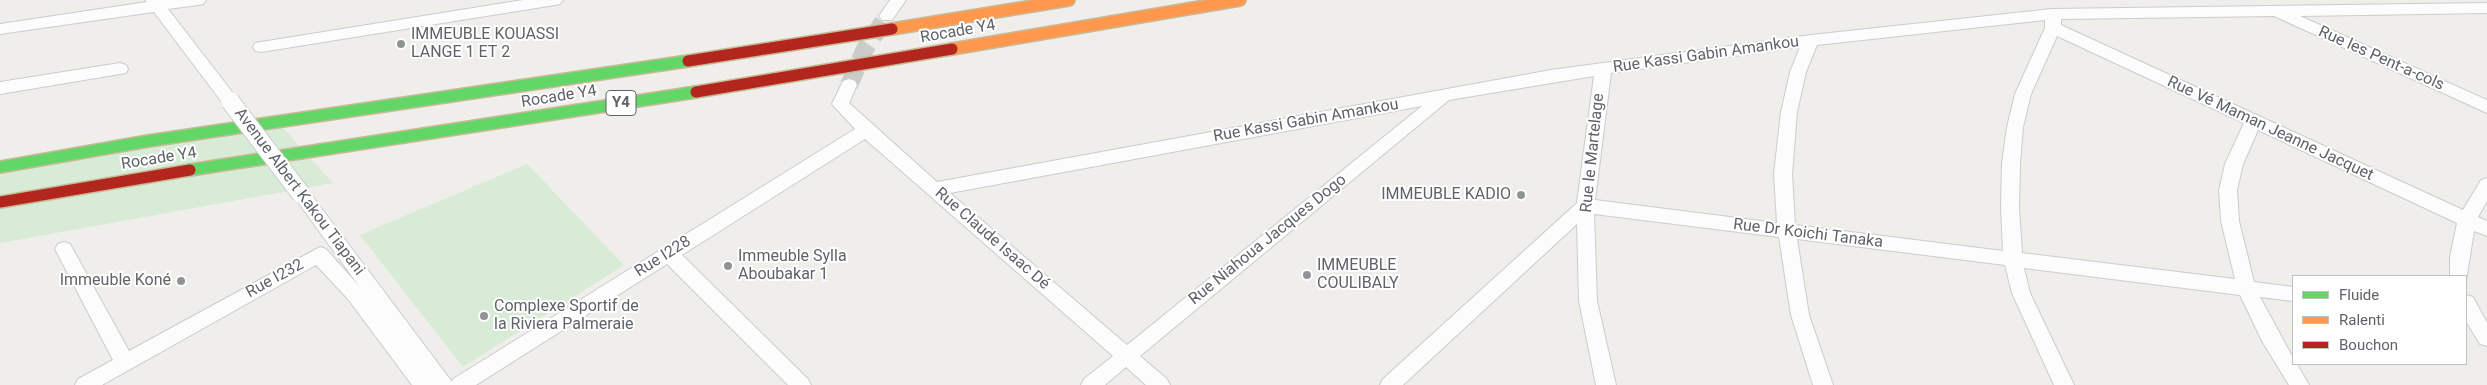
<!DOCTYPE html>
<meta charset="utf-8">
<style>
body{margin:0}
#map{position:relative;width:2487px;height:385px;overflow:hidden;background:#efeeea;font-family:Roboto,sans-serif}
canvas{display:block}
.legend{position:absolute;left:2292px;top:275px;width:175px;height:90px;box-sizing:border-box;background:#fff;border:1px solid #bfc1c3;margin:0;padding:6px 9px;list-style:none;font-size:15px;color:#5f6368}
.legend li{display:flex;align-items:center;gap:10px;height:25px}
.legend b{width:25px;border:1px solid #bfc1c3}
</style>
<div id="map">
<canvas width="2487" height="385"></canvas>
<ul class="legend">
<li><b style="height:6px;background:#63d668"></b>Fluide</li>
<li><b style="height:6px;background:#ff974d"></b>Ralenti</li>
<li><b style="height:6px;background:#b3261e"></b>Bouchon</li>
</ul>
</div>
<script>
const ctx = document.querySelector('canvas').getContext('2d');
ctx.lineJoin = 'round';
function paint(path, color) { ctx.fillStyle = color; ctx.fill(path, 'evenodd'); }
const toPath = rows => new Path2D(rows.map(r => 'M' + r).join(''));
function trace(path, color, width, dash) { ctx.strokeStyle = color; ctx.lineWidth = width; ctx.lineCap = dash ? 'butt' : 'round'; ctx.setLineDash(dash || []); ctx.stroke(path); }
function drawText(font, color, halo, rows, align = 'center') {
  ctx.font = font + ' Roboto,sans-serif'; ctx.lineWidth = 4; ctx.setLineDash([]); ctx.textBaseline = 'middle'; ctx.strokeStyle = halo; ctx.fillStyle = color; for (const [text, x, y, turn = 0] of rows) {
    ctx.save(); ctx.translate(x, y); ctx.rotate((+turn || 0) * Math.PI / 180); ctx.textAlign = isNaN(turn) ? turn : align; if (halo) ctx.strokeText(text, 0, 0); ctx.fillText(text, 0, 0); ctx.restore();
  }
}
const green = toPath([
 [271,115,333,183,0,243,0,162],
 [527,164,624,265,463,367,360,235]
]);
const streetTunnel = toPath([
 [849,85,865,49,887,16]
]);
const street = toPath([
 [145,0,206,0,203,4,198,5,168,9,236,97,238,101,236,105,224,105,154,12,0,34,0,24,147,2,145,0],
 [523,0,563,0,560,4,555,5,261,52,255,51,253,47,255,43,261,42,523,0],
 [890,0,906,0,892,20,882,20,879,16,890,0],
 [2487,3,2487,13,2300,16,2487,100,2487,113,2274,16,2061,19,2061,25,2463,210,2481,180,2487,178,2487,201,2478,217,2487,221,2487,236,2474,231,2466,281,2466,276,2450,276,2450,257,2457,223,2258,130,2243,164,2237,190,2239,221,2254,282,2293,287,2293,301,2260,297,2293,358,2293,364,2297,364,2309,385,2289,385,2262,341,2240,295,2024,268,2030,293,2074,385,2054,385,2012,293,2005,265,1797,239,1809,315,1833,385,1813,385,1791,315,1779,237,1594,214,1597,301,1616,385,1596,385,1579,301,1577,224,1403,385,1380,385,1383,379,1577,203,1594,76,1449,100,1140,356,1167,379,1170,385,1146,385,1126,367,1105,385,1081,385,1084,379,1113,356,865,139,682,255,808,379,811,385,788,385,667,264,476,385,412,385,348,299,316,265,102,385,75,385,78,379,113,360,55,249,58,244,64,242,70,244,129,351,320,247,326,249,359,286,292,194,295,189,301,187,307,189,452,382,453,379,855,129,832,104,843,81,849,79,855,81,857,85,849,103,937,182,1551,70,1811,35,2052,9,2487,3],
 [2045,20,2045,28,2015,94,2007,127,2002,163,2001,208,2003,251,1795,225,1792,174,1797,112,1806,72,1817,45,2045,20],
 [2057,36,2244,123,2225,164,2219,190,2221,221,2235,279,2022,253,2019,208,2020,163,2023,127,2031,94,2057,36],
 [1800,47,1790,72,1781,112,1774,174,1777,223,1595,200,1611,73,1800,47],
 [1422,106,1127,345,950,193,1422,106],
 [120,63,126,65,128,69,126,73,0,94,0,82,120,63],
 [2466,295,2473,297,2487,323,2487,346,2480,344,2466,321,2466,295]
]);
const fast = toPath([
 [0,167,148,141,688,61],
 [190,170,696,92]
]);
const slow = toPath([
 [892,29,1069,0],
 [952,49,1240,0]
]);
const jam = toPath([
 [688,61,892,29],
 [696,92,952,49],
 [0,202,190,170]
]);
const streetBridge = toPath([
 [230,101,301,194]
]);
const markers = [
 [401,44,5,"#919496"],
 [1521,195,5,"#919496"],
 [728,266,5,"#919496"],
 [1307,275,5,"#919496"],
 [181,281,5,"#919496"],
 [484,316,5,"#919496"]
];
const shields = [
 [621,103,30]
];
const shieldNames = [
 ["Y4",621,103]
];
const streetNames = [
 ["Rocade Y4",958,32,-10],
 ["Rue Kassi Gabin Amankou",1706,55,-8],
 ["Rue les Pent-a-cols",2381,59,24],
 ["Rocade Y4",559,97,-9],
 ["Rue Kassi Gabin Amankou",1306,121,-10],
 ["Rue Vé Maman Jeanne Jacquet",2270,129,25],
 ["Rue le Martelage",1593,153,-84],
 ["Rocade Y4",159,159,-9],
 ["Avenue Albert Kakou Tiapani",299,192,53],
 ["Rue Dr Koichi Tanaka",1808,234,7],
 ["Rue Claude Isaac Dé",992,239,41],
 ["Rue Niahoua Jacques Dogo",1268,240,-39],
 ["Rue I228",663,257,-32],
 ["Rue I232",275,279,-29]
];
const poiNames = [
 ["IMMEUBLE KOUASSI",411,35],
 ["LANGE 1 ET 2",411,53],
 ["IMMEUBLE KADIO",1511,195,"right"],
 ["Immeuble Sylla",738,257],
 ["Aboubakar 1",738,275],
 ["IMMEUBLE",1317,266],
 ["COULIBALY",1317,284],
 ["Immeuble Koné",171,281,"right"],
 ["Complexe Sportif de",494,307],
 ["la Riviera Palmeraie",494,325]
];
paint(green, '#d8ebd6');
trace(streetTunnel, '#cbcbca', 18, [18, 9]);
trace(street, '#cbcccc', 2);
trace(fast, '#c8b996', 14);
trace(slow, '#c8b996', 14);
trace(jam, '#c8b996', 14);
paint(street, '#fdfcfc');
trace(fast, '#63d668', 11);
trace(slow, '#ff974d', 11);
trace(jam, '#b3261e', 11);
trace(streetBridge, '#cbcccc', 20, []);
trace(streetBridge, '#fdfcfc', 18);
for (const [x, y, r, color] of markers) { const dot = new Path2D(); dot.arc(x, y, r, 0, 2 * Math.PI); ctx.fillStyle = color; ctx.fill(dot); trace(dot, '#fff', 2); }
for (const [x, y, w] of shields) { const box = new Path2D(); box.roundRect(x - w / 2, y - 12.5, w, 25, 4); ctx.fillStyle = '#fff'; ctx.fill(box); trace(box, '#5f6368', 1); }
drawText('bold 15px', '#5f6368', null, shieldNames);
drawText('16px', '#5f6368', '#fff', streetNames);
drawText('16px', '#5f6368', '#fff', poiNames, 'left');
</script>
